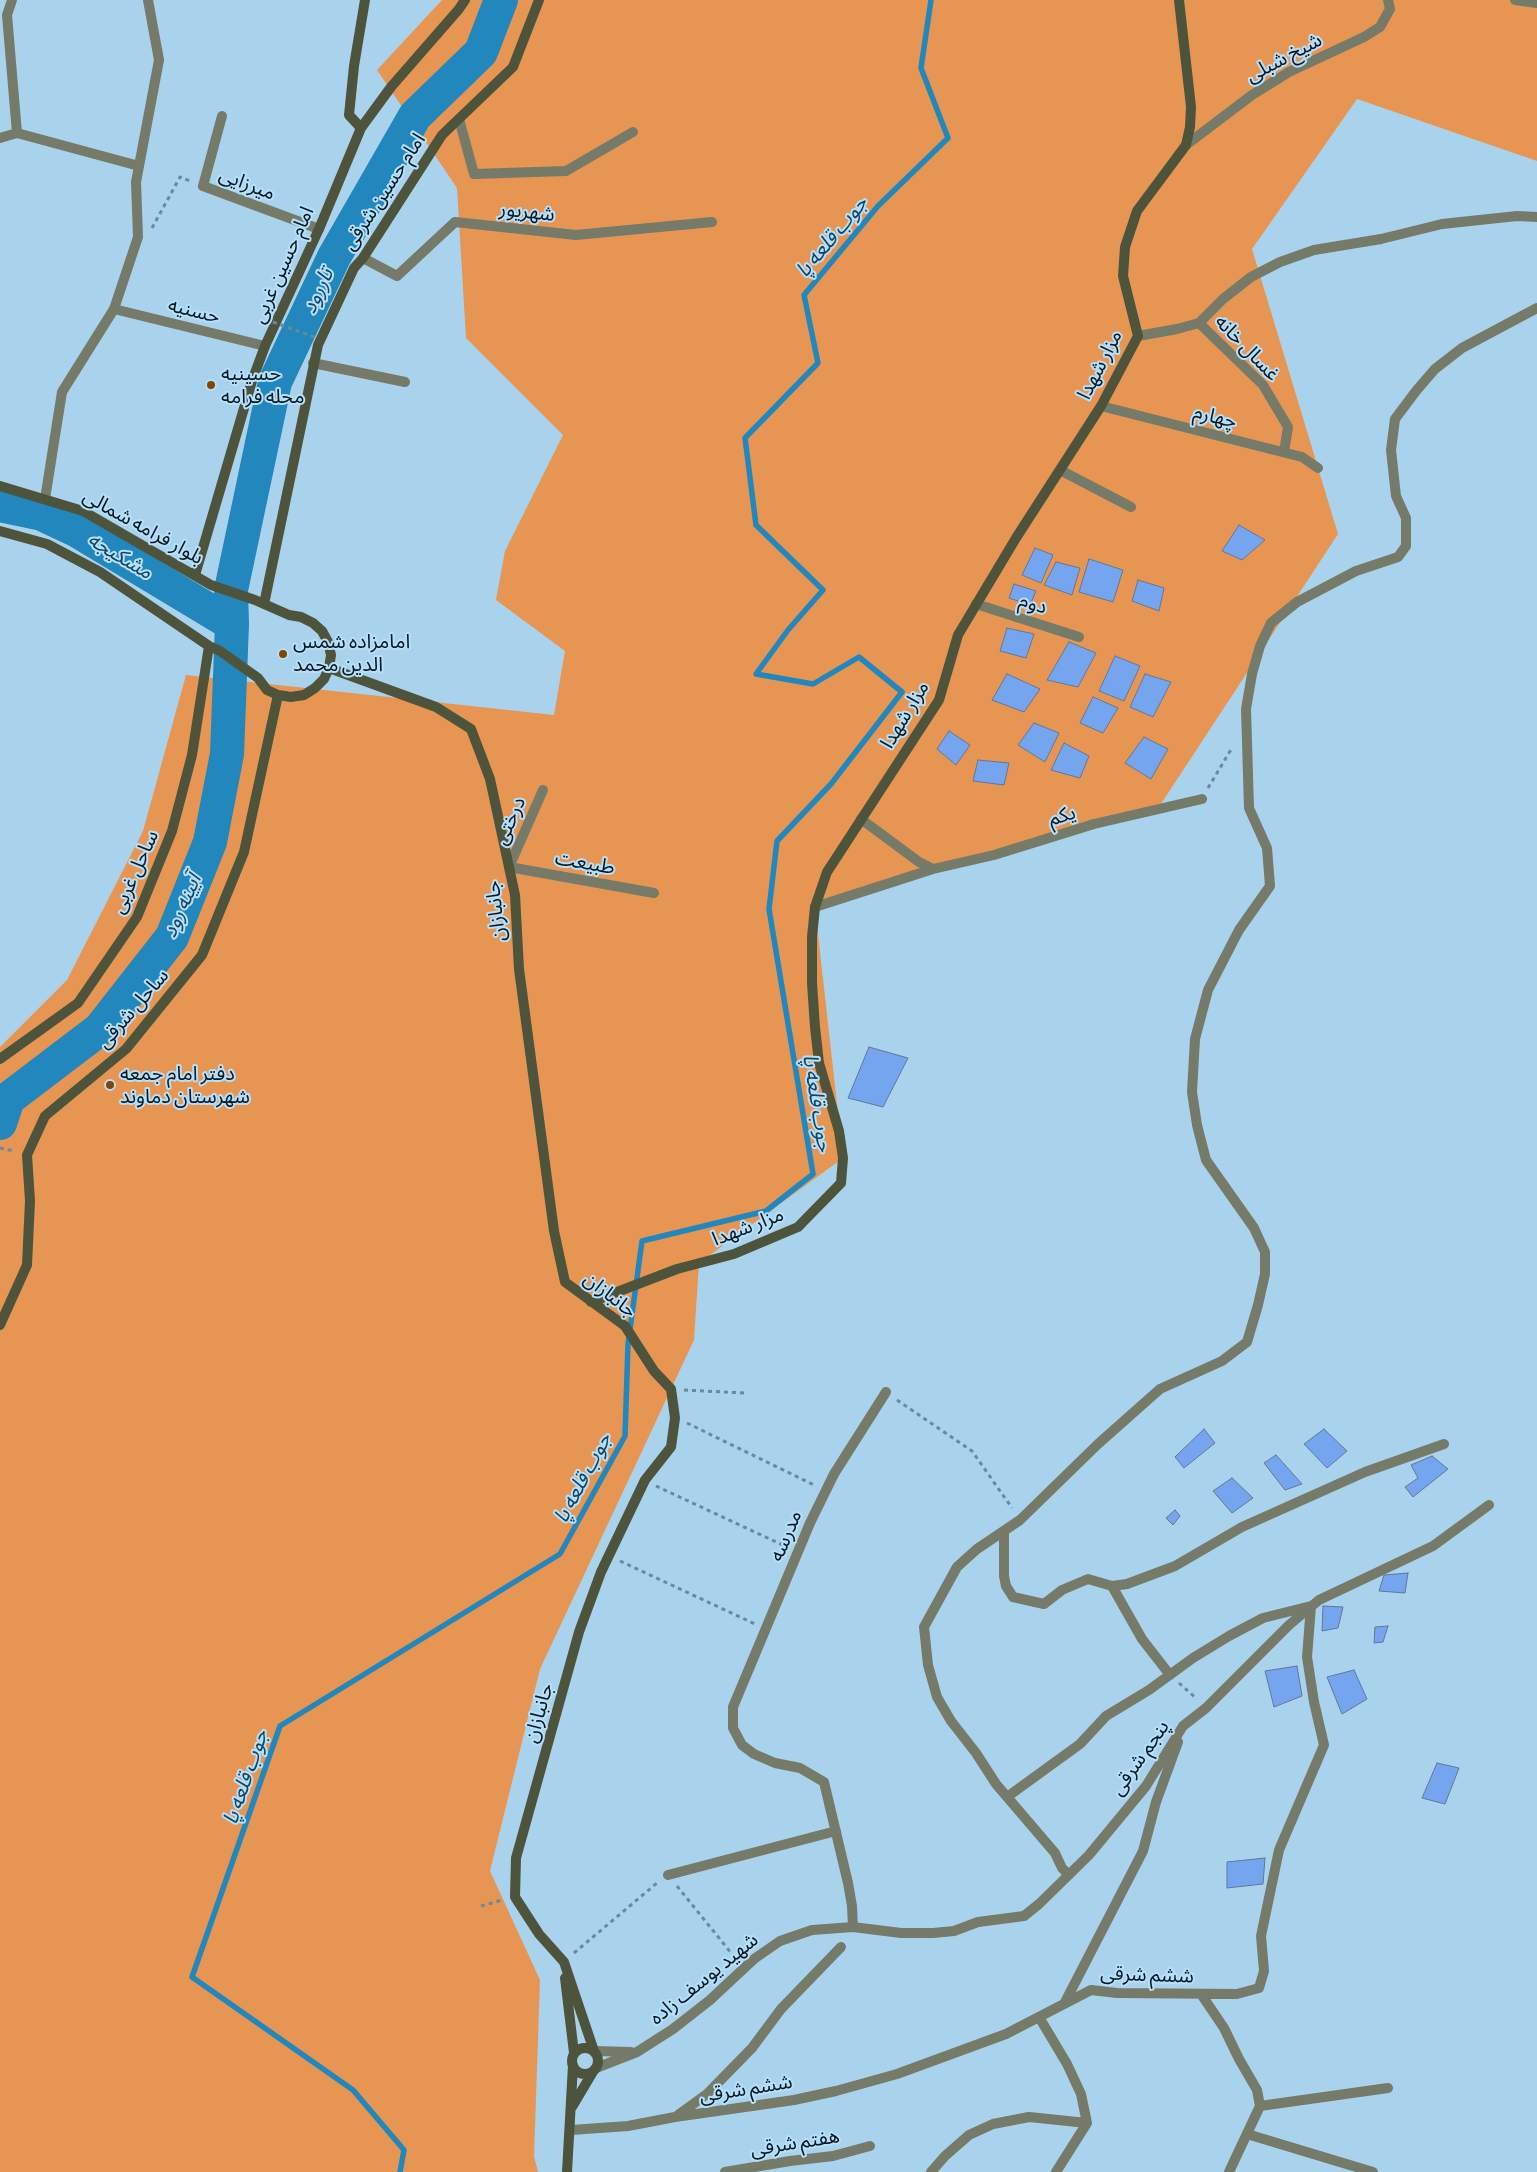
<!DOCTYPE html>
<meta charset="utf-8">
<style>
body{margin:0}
canvas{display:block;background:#a9d2ed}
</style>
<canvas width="1537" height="2172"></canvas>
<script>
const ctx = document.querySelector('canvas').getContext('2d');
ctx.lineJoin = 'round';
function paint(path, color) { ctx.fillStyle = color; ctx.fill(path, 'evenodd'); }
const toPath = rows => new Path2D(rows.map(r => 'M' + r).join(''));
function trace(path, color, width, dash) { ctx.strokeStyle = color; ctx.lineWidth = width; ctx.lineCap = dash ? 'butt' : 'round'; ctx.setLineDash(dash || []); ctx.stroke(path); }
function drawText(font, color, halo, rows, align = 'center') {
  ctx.font = font + ' "Alegreya Sans","Noto Sans Arabic",sans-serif'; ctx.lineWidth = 4; ctx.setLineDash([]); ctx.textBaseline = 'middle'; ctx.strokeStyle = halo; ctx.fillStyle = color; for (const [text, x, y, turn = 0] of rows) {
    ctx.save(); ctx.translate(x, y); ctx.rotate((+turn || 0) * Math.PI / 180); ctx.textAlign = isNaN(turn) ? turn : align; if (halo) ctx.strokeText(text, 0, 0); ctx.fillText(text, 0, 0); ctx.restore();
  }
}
const green = toPath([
 [442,0,1537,0,1537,161,1357,99,1252,249,1338,534,1157,810,815,907,843,1158,699,1263,694,1340,540,1669,490,1871,540,1980,534,2156,538,2172,0,2172,0,1047,67,980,143,831,186,675,554,715,565,651,496,600,505,551,563,435,466,338,457,188,377,70]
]);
const stream = toPath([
 [400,2172,404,2150,353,2090,192,1977,280,1726,560,1554,625,1436,628,1344,642,1241,766,1211,813,1174,769,909,777,841,831,784,902,692,859,657,813,684,756,674,788,630,823,590,756,525,745,438,818,363,804,295,878,206,948,138,921,68,931,0]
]);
const river = toPath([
 [0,505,42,514,76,530,232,624],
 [0,1123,8,1099,100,1029,172,937,210,842,227,754,232,624,231,590,275,382,334,257,415,116,481,52,501,0]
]);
const building = toPath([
 [1239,525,1265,540,1242,560,1222,551,1239,525],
 [1035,548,1053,555,1041,583,1022,575,1035,548],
 [1089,559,1123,570,1113,602,1079,592,1089,559],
 [1056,562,1080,568,1072,595,1044,585,1056,562],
 [1138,580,1164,588,1159,611,1132,601,1138,580],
 [1014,584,1036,591,1030,605,1009,598,1014,584],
 [1007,628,1034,634,1026,658,1000,651,1007,628],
 [1069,642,1096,653,1078,687,1047,680,1069,642],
 [1115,656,1140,666,1124,701,1099,691,1115,656],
 [1007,674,1040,689,1024,712,992,700,1007,674],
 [1145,674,1171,682,1153,717,1130,707,1145,674],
 [1093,697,1118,708,1103,733,1080,723,1093,697],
 [1034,723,1059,733,1045,762,1018,745,1034,723],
 [949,731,970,745,956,765,937,749,949,731],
 [1144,737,1168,749,1151,779,1125,763,1144,737],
 [1064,743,1089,756,1080,778,1051,770,1064,743],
 [978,760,1009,763,1004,785,973,781,978,760],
 [869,1047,908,1058,883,1107,848,1098,869,1047],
 [1204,1429,1215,1443,1184,1468,1175,1457,1204,1429],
 [1324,1429,1347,1451,1327,1468,1304,1444,1324,1429],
 [1276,1455,1302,1484,1285,1490,1264,1463,1276,1455],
 [1432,1456,1448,1469,1413,1497,1405,1487,1418,1478,1411,1465,1432,1456],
 [1232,1478,1253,1498,1232,1513,1213,1491,1232,1478],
 [1175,1510,1180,1516,1173,1525,1166,1518,1175,1510],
 [1408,1573,1405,1593,1379,1591,1384,1575,1408,1573],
 [1323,1606,1343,1607,1338,1628,1322,1631,1323,1606],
 [1388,1626,1383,1642,1374,1643,1375,1627,1388,1626],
 [1297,1666,1302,1696,1274,1707,1265,1671,1297,1666],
 [1354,1670,1367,1699,1342,1714,1327,1677,1354,1670],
 [1437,1763,1459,1768,1445,1804,1422,1798,1437,1763],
 [1265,1858,1263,1884,1227,1888,1227,1862,1265,1858]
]);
const path = toPath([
 [152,228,180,177,190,181],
 [1208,788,1232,748],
 [0,1148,14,1151],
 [684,1390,744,1393],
 [897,1400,972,1451,1012,1508],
 [687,1423,814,1485],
 [656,1486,787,1547],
 [620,1561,755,1624],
 [1179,1683,1197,1699],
 [677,1886,736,1959],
 [481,1906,502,1900],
 [574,1953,657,1883]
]);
const street = toPath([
 [12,0,7,15,17,133],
 [1515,0,1537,3],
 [222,116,203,186,319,229],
 [459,119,474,174,566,171,633,132],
 [17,133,139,166],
 [0,138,17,133],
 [1186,145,1252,95,1289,72,1364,37,1380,27,1390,9,1388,0],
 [363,258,397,276,455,222,576,235,712,222],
 [114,309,265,346],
 [1199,323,1263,385,1288,427,1284,452],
 [1138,336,1177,329,1199,323,1223,299,1251,277,1280,262,1314,250,1381,239,1442,224,1517,216,1537,217],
 [313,363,405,382],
 [1101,406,1302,457,1318,468],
 [1060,470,1131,507],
 [45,499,62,392,114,309,138,237,136,182,159,60,148,0],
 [976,604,1079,637],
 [543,790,509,867,654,893],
 [861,819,919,862,933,869,994,855,1094,824,1202,799],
 [815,907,933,869],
 [1004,1531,1004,1576,1006,1586,1013,1597,1044,1604,1062,1590,1088,1579,1112,1586,1127,1584,1175,1566,1242,1527,1365,1472,1444,1444],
 [1112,1586,1142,1639,1170,1675],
 [668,1875,836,1831],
 [1069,1875,1062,1868,1055,1853,996,1784,976,1753,951,1721,937,1697,928,1665,924,1627,957,1567,977,1549,1020,1520,1098,1444,1160,1389,1222,1361,1247,1342,1258,1305,1265,1274,1265,1252,1254,1228,1206,1160,1197,1125,1192,1092,1195,1039,1208,990,1239,930,1270,886,1267,848,1249,808,1246,709,1252,674,1260,646,1271,623,1297,602,1356,571,1398,557,1406,546,1406,518,1396,496,1391,450,1395,419,1416,391,1435,369,1462,348,1537,308],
 [853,1927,901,1933,933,1933,954,1931,978,1922,1024,1916,1039,1904,1089,1855,1146,1786,1183,1726,1206,1708,1289,1625,1319,1600,1433,1546,1489,1505],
 [1201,1994,1224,2028,1239,2059,1257,2090,1260,2106,1229,2172],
 [1064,2004,1143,1851,1156,1802,1178,1742],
 [594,2051,631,2052],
 [596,2068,637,2052,673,2029,710,2000,754,1959,780,1941,812,1930,853,1927,852,1906,848,1883,824,1782,800,1768,775,1763,754,1754,742,1745,733,1728,733,1707,810,1523,834,1474,886,1392],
 [1260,2106,1388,2088],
 [678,2115,707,2094,752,2048,781,2009,841,1947],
 [571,2130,628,2126,675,2117,794,2100,836,2091,897,2074,1006,2034,1091,1990,1117,1993,1237,1994,1259,1988,1264,1971,1261,1936,1279,1850,1324,1745,1314,1702,1307,1657,1311,1606,1263,1618,1229,1636,1193,1658,1149,1690,1106,1716,1080,1744,1007,1797],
 [1247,2134,1373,2172],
 [725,2172,790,2161,833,2156,870,2146],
 [931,2172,945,2156,969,2135,993,2124,1029,2117,1087,2123,1081,2094,1067,2064,1039,2017],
 [1056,2172,1087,2123]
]);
const secondary = toPath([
 [361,128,349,115,354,66,365,0],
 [0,486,83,511,211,585,255,600,289,615,301,617,313,623,322,631,328,642,331,655,329,668,324,679,315,688,304,695,291,697,278,695,267,690,258,678,220,651,209,646,100,572,47,544,0,531],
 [195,575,252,381,265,346,319,229,361,128,391,87,459,9,465,0],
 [264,604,318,345,354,268,363,258,442,135,513,67,539,0],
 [329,668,436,707,471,729,490,779,515,895,519,969,554,1231,565,1282,625,1326,654,1371,671,1389,675,1418,671,1447,645,1480,601,1572,579,1632,516,1858,515,1897,539,1934,564,1962,594,2051],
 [0,1059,78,1003,137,917,172,831,192,755,209,646],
 [591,1302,677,1269,734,1254,798,1227,841,1183,843,1158,839,1131,819,1063,815,1027,812,983,812,937,815,907,827,872,939,700,958,635,1016,538,1101,406,1138,336,1123,276,1125,247,1137,211,1186,145,1190,127,1191,107,1179,0],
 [0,1325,27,1265,30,1201,27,1155,45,1116,126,1049,202,955,244,852,278,695],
 [565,1978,574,2053],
 '572 2061a13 13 0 1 1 26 0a13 13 0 1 1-26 0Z',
 [572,2107,594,2070],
 [567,2172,573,2065]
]);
const pathBridge = toPath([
 [273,322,317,338]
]);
const markers = [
 [211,385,5,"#824502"],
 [283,654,5,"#824502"],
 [110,1085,5,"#824502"]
];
const streetNames = [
 ["شیخ شبلی",1284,58,-28],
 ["میرزایی",247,184,21],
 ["امام حسین شرقی",384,192,-57],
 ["شهریور",527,212,6],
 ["امام حسین غربی",283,265,-66],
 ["حسنیه",194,311,14],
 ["غسال خانه",1247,348,46],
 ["مزار شهدا",1100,365,-63],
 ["چهارم",1215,417,14],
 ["بلوار فرامه شمالی",143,527,29],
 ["دوم",1033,604,17],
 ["مزار شهدا",905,715,-59],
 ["یکم",1062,816,-17],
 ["درختی",510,821,-66],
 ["طبیعت",585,863,10],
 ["ساحل غربی",135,872,-66],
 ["جانبازان",496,911,-96],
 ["ساحل شرقی",133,1009,-49],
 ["مزار شهدا",748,1227,-21],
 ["جانبازان",610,1295,38],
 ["مدرسه",786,1536,-67],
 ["جانبازان",539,1713,-74],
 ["پنجم شرقی",1140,1758,-55],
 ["ششم شرقی",1147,1975,2],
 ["شهید یوسف زاده",704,1979,-39],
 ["ششم شرقی",746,2089,-9],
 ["هفتم شرقی",795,2143,-9]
];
const poiNames = [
 ["حسینیه",221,374],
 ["محله فرامه",221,397],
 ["امامزاده شمس",293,642],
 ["الدین محمد",293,665],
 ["دفتر امام جمعه",120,1074],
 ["شهرستان دماوند",120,1097]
];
const waterNames = [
 ["جوب قلعه پا",832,237,-50],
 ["تاررود",318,291,-65],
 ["مشکیجه",120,556,31],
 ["آیینه رود",182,906,-66],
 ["جوب قلعه پا",817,1103,81],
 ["جوب قلعه پا",583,1478,-62],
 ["جوب قلعه پا",246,1777,-71]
];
paint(green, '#e79552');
trace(stream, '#2187bc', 5.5);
trace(river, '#2187bc', 34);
paint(building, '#74a5ee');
trace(building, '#617898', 1);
trace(path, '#6a899d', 3, [4, 4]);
trace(street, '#767a69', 10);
trace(secondary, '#4e543b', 10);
trace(pathBridge, '#6a899d', 3, [4, 4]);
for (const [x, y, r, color] of markers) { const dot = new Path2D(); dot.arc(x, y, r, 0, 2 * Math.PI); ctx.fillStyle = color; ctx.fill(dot); trace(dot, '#b6dffa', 2); }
drawText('20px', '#091923', '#b6dffa', streetNames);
drawText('20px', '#091923', '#b6dffa', poiNames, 'left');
drawText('italic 21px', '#114562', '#b6dffa', waterNames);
</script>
